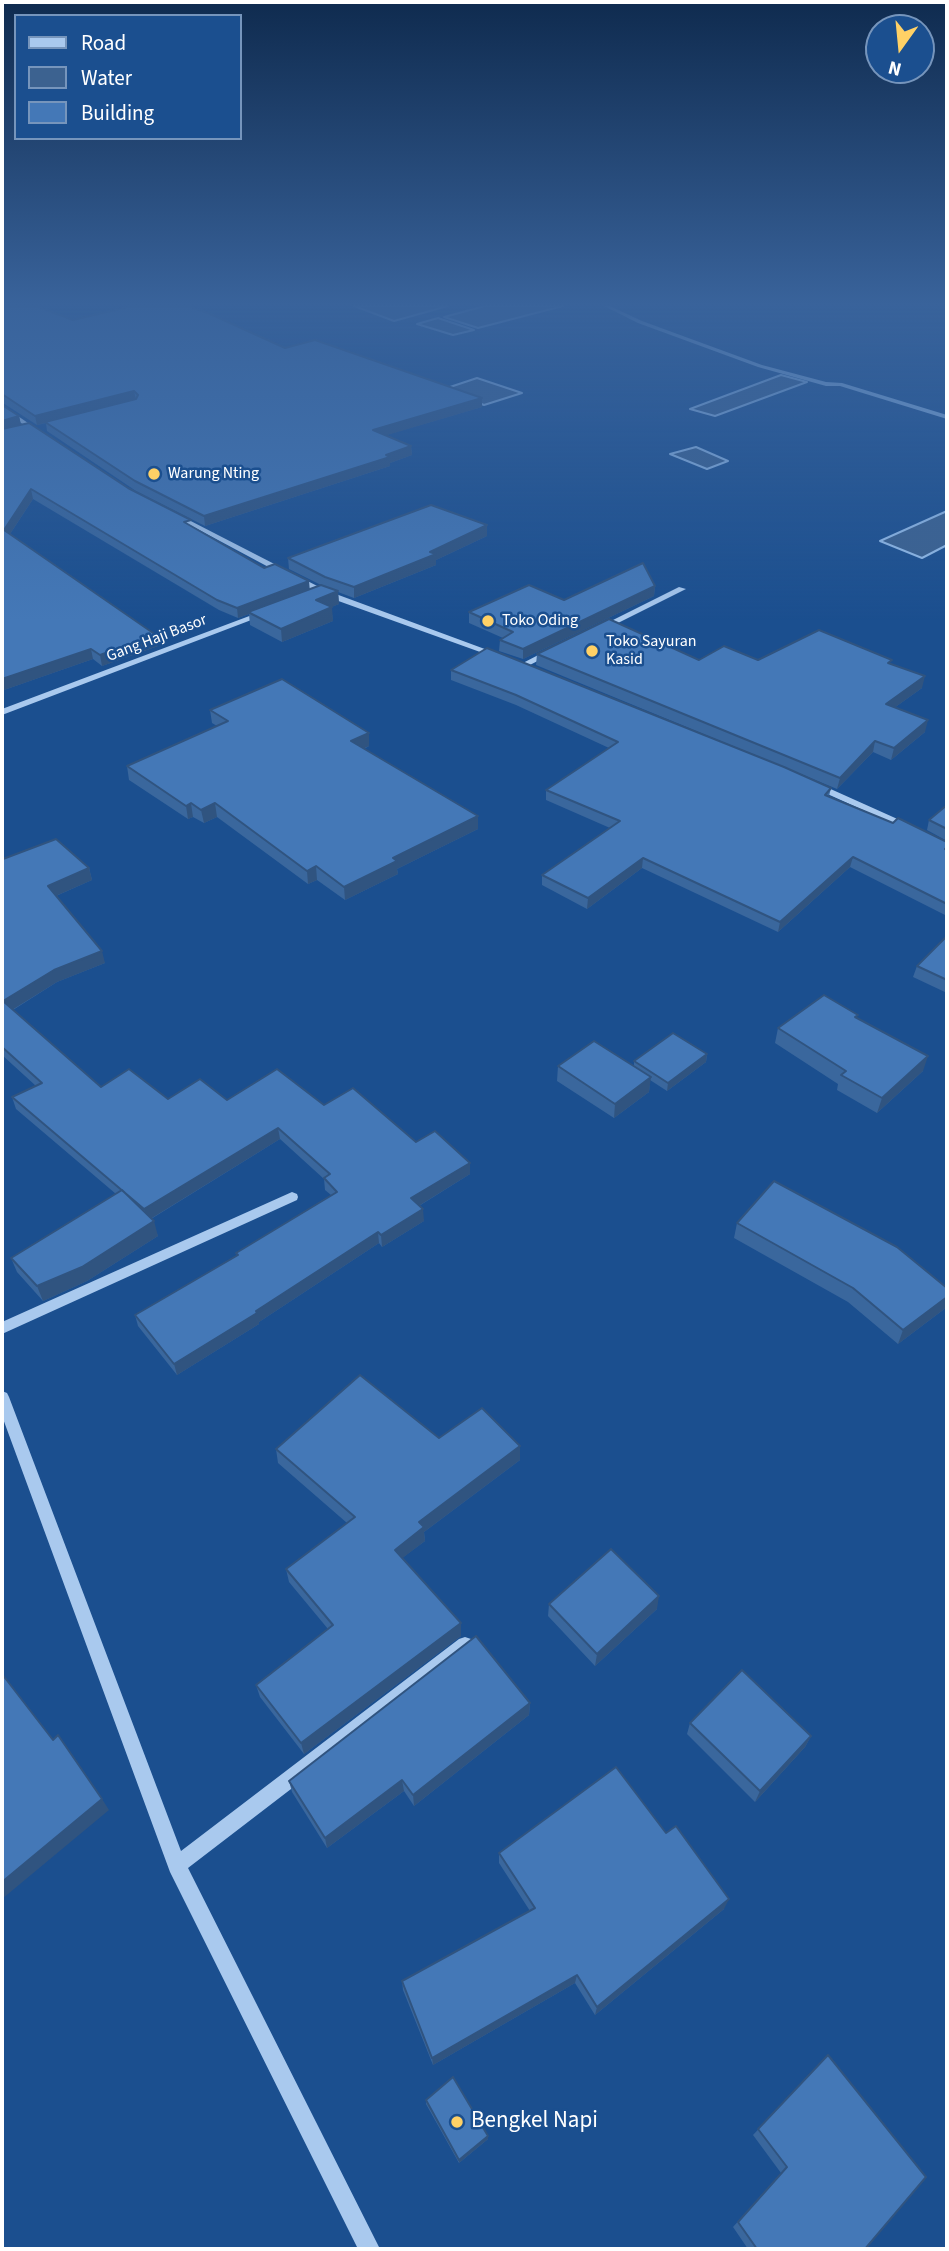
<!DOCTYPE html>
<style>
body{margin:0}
#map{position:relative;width:949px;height:2251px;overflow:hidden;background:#1b4f8f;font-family:"Source Sans 3",sans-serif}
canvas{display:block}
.frame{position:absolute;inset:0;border:4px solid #fff;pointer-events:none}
.legend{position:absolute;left:14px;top:14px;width:228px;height:126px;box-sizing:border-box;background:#1b4f8f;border:2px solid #7695bc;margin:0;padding:9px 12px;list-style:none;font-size:21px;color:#fff}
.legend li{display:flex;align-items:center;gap:14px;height:35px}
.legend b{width:35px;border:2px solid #7695bc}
.north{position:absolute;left:865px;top:14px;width:70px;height:70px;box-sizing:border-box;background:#1b4f8f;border:2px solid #7695bc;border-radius:50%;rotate:195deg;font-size:19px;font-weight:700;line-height:28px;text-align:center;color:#fff}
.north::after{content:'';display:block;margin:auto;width:24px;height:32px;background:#ffd166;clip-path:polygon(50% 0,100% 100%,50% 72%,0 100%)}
</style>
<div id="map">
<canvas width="949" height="2251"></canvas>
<div class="frame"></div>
<ul class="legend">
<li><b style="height:9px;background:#a9c9ee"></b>Road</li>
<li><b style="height:19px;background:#3c6290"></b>Water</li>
<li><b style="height:19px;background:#4478b7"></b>Building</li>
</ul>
<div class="north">N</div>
</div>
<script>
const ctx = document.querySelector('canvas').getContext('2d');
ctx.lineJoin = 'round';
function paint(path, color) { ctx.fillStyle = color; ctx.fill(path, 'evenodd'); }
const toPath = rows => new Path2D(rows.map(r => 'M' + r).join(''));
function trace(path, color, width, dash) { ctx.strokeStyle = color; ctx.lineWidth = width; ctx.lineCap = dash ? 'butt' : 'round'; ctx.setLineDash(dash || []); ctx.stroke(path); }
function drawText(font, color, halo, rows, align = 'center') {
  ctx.font = font + ' "Source Sans 3",sans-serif'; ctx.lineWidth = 5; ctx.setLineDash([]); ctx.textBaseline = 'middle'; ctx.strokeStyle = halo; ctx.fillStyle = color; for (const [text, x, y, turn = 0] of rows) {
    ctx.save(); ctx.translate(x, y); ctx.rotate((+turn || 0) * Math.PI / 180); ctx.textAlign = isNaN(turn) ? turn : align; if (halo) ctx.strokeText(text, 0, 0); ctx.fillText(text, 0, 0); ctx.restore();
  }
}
const water = toPath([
 [354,306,448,306,394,321,354,306],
 [485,306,563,306,478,328,444,317,485,306],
 [438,318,474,330,453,335,417,324,438,318],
 [781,375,807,382,715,416,690,409,781,375],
 [477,378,522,393,484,405,444,389,477,378],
 [696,447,728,461,707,469,670,454,696,447],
 [947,511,947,545,922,558,880,541,947,511]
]);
const stream = toPath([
 [604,306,610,306,642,321,762,365,826,382,842,383,947,415,947,419,840,386,826,386,758,367,638,323,604,306]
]);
const minor = toPath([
 [2,405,41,432,41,434,37,434,2,410,2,405],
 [175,515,179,515,325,590,501,655,494,657,319,594,175,517,175,515],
 [679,587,686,589,602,631,595,629,679,587],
 [260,612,267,614,2,715,2,709,260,612],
 [548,650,555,652,526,667,519,665,548,650],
 [815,782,913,826,915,828,913,830,907,830,812,787,810,785,815,782],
 [292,1192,297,1194,298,1197,297,1200,2,1334,2,1322,292,1192],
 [2,1391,7,1393,9,1397,181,1851,459,1639,465,1637,471,1639,473,1645,471,1651,188,1868,380,2249,358,2249,170,1872,2,1416,2,1391]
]);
const wall = toPath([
 [2,306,73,320,285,348,482,407,386,435,411,446,412,455,390,463,390,466,205,526,136,491,47,431,46,423,37,425,3,403,2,403],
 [2,405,19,416,21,425,192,527,264,568,309,581,309,589,321,585,289,569,288,558,487,536,436,560,436,565,354,598,338,592,339,604,331,607,333,621,282,642,250,625,249,614,238,618,219,610,33,499,10,534,156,635,158,646,102,666,93,659,4,690,2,688],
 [655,586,654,596,523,659,499,651,500,640,503,638,469,623,469,612,564,600],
 [537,654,699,660,891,664,922,688,894,708,925,732,891,760,873,752,837,789,536,665],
 [451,670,831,788,829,796,893,823,947,842,947,916,850,867,778,932,642,868,587,909,542,885,542,875,610,828,546,800,546,790,609,748,516,705,451,680],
 [210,710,369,746,364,749,478,829,397,869,398,874,345,900,317,880,308,884,217,817,204,823,193,817,188,819,129,780,127,766,217,726,212,723],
 [947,805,947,841,927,830,929,820],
 [2,858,3,859,89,868,92,880,56,896,105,963,57,982,13,1010,101,1087,168,1099,324,1105,416,1142,470,1174,419,1206,424,1221,382,1247,379,1243,259,1322,259,1324,177,1375,138,1326,135,1315,237,1255,236,1253,331,1195,325,1190,324,1179,280,1139,151,1219,158,1236,87,1281,43,1301,17,1272,11,1258,116,1194,16,1109,12,1097,36,1086,2,1055],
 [947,936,947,993,913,977,917,966],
 [857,1018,923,1071,877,1113,837,1090,838,1084,775,1043,778,1028],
 [707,1054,706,1062,667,1091,650,1080,649,1092,614,1118,557,1081,558,1066,634,1066,634,1061],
 [737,1223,947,1307,898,1344,848,1302,734,1238],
 [439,1438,520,1446,520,1460,424,1532,425,1541,402,1558,461,1623,461,1636,304,1754,260,1697,256,1685,328,1629,289,1582,286,1569,347,1523,278,1463,276,1449],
 [549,1604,657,1609,595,1666,548,1616],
 [530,1703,529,1715,414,1806,404,1791,327,1848,292,1792,289,1781],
 [690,1723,811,1736,805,1747,755,1802,687,1734],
 [666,1833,724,1909,595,2015,575,1983,433,2065,403,1990,402,1981,530,1911,499,1863,499,1853],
 [828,2055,865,2249,748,2249,733,2227,781,2173,753,2135],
 [426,2100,488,2136,488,2139,459,2163,426,2104]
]);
const shadedWall = toPath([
 [134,391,136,400,37,425,35,416],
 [482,398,482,407,374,439,373,430],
 [19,416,21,425,2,431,2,421],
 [411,446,412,455,390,463,390,466,205,526,204,516],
 [31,489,33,499,6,540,4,530],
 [487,525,487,536,436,560,436,565,354,598,354,587],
 [309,581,310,592,248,612,249,614,238,618,237,608],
 [655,586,654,596,523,659,523,649],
 [338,591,339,604,317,613,316,600],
 [332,607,333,621,282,642,281,629],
 [156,635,158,646,102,666,100,655],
 [91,649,93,659,4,690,2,679],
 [925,676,922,688,883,716,886,704],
 [928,720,925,732,891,760,894,748],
 [369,733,369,746,352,754,351,741],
 [875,741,873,752,837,789,840,778],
 [191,803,193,817,188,819,186,806],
 [215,803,217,817,204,823,201,810],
 [478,816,478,829,397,869,398,874,345,900,344,887,393,858],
 [853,857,850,867,778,932,780,922],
 [643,858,642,868,587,909,588,898],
 [316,866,317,880,308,884,307,871],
 [89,868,92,880,51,898,48,886],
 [102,951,105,963,57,982,7,1013,3,1001,54,970],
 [707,1054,706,1062,667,1091,668,1083],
 [928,1056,923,1071,877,1113,882,1098],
 [651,1077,649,1092,614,1118,615,1104],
 [278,1128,280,1139,147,1221,144,1209],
 [470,1163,470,1174,412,1210,411,1198],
 [423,1209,424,1221,382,1247,381,1235],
 [154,1221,158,1236,87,1281,43,1301,37,1286],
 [378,1232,379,1243,259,1322,259,1324,177,1375,174,1364],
 [947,1297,947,1307,898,1344,903,1330],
 [520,1446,520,1460,424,1532,425,1541,396,1563,395,1550,419,1522],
 [659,1596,657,1609,595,1666,597,1654],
 [461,1623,461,1636,304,1754,301,1743],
 [530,1703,529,1715,414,1806,413,1795],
 [811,1736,805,1747,755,1802,760,1791],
 [402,1780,404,1791,327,1848,325,1838],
 [102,1799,109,1810,2,1899,2,1882],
 [729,1899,724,1909,595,2015,597,2007],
 [577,1975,575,1983,433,2065,432,2058],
 [488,2136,488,2139,459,2163,459,2160]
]);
const building = toPath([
 [2,306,36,306,73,320,132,306,188,306,208,313,285,348,315,340,482,398,373,430,411,446,386,455,390,457,204,516,135,481,45,422,136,399,138,395,134,391,35,416,2,394,2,306],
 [2,405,19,416,2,421,2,405],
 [29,423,128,488,191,520,184,522,264,568,275,564,309,581,237,608,217,600,31,489,4,530,156,635,100,655,91,649,2,679,2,429,29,423],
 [431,505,487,525,430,552,436,554,354,587,325,577,288,558,431,505],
 [643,563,655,586,523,649,500,640,513,632,469,612,529,585,564,600,643,563],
 [321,585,338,591,316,600,332,607,281,629,248,612,321,585],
 [609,619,699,660,724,646,758,660,819,630,892,660,888,663,925,676,886,704,928,720,894,748,875,741,840,778,537,654,609,619],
 [487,648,784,767,831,788,825,795,893,823,898,818,947,842,947,847,945,849,947,850,947,904,853,857,780,922,643,858,588,898,542,875,620,821,546,790,618,742,516,695,451,670,487,648],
 [282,679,369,733,351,741,478,816,393,858,397,861,344,887,316,866,307,871,215,803,201,810,191,803,186,806,127,766,228,721,210,710,282,679],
 [947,805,947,829,929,820,947,805],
 [56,839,89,868,48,886,102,951,54,970,3,1001,101,1087,129,1069,168,1099,200,1079,227,1100,277,1069,324,1105,353,1088,416,1142,435,1131,470,1163,411,1198,423,1209,381,1235,378,1232,256,1311,257,1313,174,1364,135,1315,238,1255,236,1253,337,1192,324,1178,330,1174,278,1128,144,1209,12,1097,42,1083,2,1047,2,858,3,859,56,839],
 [947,936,947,980,917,966,947,936],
 [824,995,858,1015,855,1017,928,1056,882,1098,841,1075,846,1071,778,1028,824,995],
 [673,1033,707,1054,668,1083,634,1061,673,1033],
 [594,1041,651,1077,615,1104,558,1066,594,1041],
 [774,1181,897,1247,947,1288,947,1297,903,1330,853,1288,737,1223,774,1181],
 [122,1190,154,1221,82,1267,37,1286,11,1258,122,1190],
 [360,1375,439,1438,482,1408,520,1446,419,1522,424,1527,395,1550,461,1623,301,1743,256,1685,333,1625,286,1569,355,1517,276,1449,360,1375],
 [611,1549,659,1596,597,1654,549,1604,611,1549],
 [476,1636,530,1703,413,1795,402,1780,325,1838,289,1781,476,1636],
 [742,1670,811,1736,760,1791,690,1723,742,1670],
 [2,1674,53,1740,58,1735,102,1799,2,1882,2,1674],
 [616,1767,666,1833,676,1826,729,1899,597,2007,577,1975,432,2058,402,1981,535,1908,499,1853,616,1767],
 [828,2055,926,2177,865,2249,757,2249,738,2222,787,2167,758,2129,828,2055],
 [453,2077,488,2136,459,2160,426,2100,453,2077]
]);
const markers = [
 [154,474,7,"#ffd166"],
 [488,621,7,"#ffd166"],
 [592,651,7,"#ffd166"],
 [457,2122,7,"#ffd166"]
];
const farPoinames = [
 ["Warung Nting",168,474],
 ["Toko Oding",502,621],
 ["Toko Sayuran",606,642],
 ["Kasid",606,660]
];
const farStreetnames = [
 ["Gang Haji Basor",157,639,-21]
];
const nearPoinames = [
 ["Bengkel Napi",471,2122]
];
paint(water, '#3c6290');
trace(water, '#9cc4f0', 2);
paint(stream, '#9cc4f0');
paint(minor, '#a9c9ee');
paint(wall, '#3a679d');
paint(shadedWall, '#305480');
paint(building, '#4478b7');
trace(building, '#305480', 2);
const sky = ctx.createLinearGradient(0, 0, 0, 621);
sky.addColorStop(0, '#0f2b4f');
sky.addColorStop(0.49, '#39639b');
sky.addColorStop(1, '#39639b00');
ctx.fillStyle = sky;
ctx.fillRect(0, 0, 949, 621);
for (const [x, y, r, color] of markers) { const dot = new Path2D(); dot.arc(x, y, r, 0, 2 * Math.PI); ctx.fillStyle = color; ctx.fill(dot); trace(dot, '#1b4f8f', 2.5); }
drawText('16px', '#fff', '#1b4f8f', farPoinames, 'left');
drawText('16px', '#fff', '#1b4f8f', farStreetnames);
drawText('23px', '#fff', '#1b4f8f', nearPoinames, 'left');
</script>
